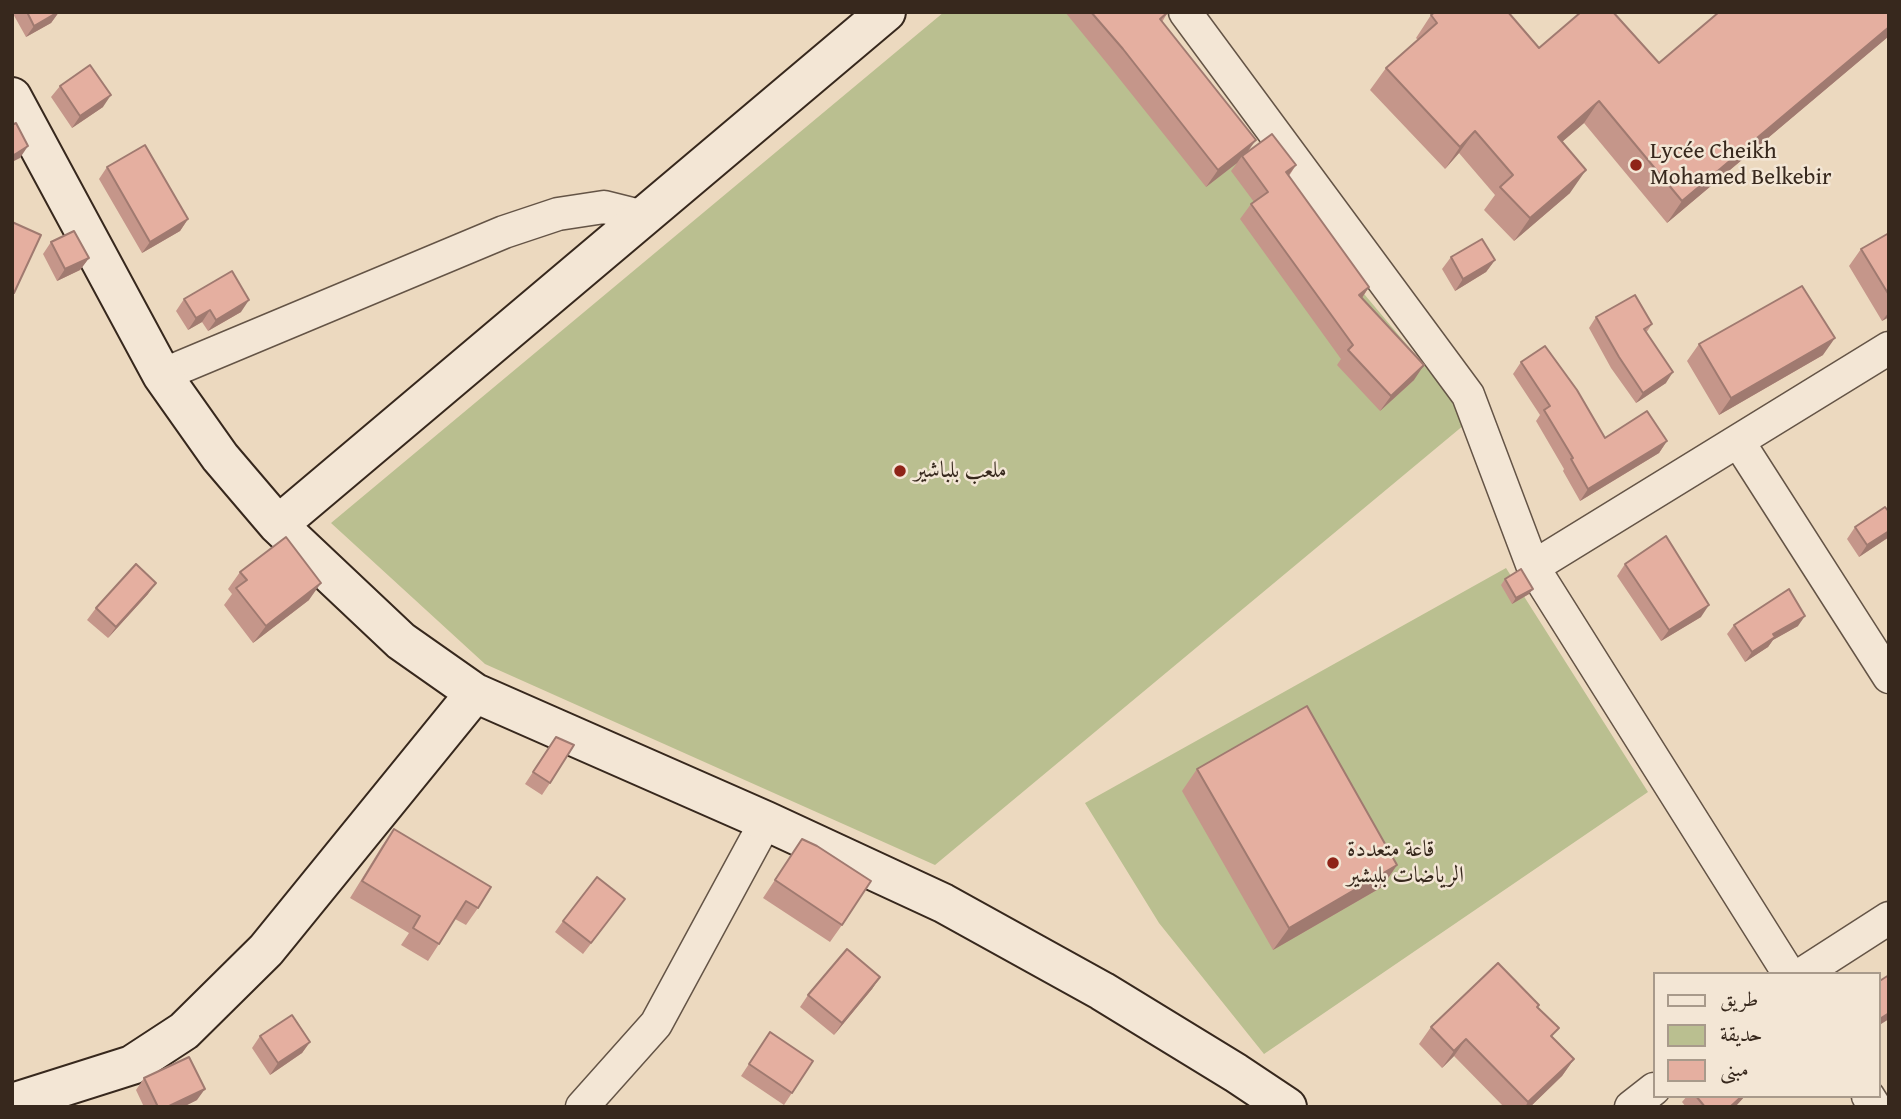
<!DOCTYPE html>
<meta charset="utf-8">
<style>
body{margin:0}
#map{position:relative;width:1901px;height:1119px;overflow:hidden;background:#ecd9bf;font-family:"Gentium Book Plus",Amiri,serif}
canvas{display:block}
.frame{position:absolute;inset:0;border:14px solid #37281d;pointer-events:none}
.legend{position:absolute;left:1653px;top:972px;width:228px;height:126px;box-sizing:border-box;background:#f3e6d5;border:2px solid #a89a8b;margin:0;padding:9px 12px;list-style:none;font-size:21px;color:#37281d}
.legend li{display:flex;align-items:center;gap:14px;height:35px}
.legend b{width:35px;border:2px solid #a89a8b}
</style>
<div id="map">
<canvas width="1901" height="1119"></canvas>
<div class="frame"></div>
<ul class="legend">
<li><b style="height:9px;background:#f3e6d5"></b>طريق</li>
<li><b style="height:19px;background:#babf90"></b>حديقة</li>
<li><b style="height:19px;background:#e5afa0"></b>مبنى</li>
</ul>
</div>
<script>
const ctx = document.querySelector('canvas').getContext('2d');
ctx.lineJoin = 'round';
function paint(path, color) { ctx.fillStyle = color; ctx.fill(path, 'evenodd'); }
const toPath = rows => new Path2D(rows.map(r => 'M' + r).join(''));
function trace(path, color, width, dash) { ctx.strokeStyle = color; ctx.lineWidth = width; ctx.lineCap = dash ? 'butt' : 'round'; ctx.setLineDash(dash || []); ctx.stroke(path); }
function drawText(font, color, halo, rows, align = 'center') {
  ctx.font = font + ' "Gentium Book Plus",Amiri,serif'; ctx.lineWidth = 5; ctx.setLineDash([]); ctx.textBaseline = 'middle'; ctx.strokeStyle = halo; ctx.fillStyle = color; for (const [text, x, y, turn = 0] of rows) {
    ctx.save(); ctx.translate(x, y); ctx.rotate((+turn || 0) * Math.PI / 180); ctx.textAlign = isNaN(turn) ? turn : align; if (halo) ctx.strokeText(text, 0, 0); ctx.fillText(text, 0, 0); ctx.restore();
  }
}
const green = toPath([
 [944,12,1127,12,1470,420,935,865,485,664,331,523],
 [1506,568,1648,792,1264,1054,1159,923,1085,803]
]);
const street = toPath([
 [1185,12,1468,395,1533,567,1789,974],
 [162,375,504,232,558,214,604,207,644,217],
 [1738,441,1889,677],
 [1533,567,1889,348],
 [1802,974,1889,918],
 [1868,1096,1875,1107],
 [582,1107,656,1024,766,821],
 [1631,1107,1654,1089]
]);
const secondary = toPath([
 [12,97,162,375,220,457,278,525,401,641,475,693,766,821,943,903,1102,991,1236,1073,1287,1107],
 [278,525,886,12],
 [12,1103,132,1065,184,1031,266,950,475,693]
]);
const wall = toPath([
 [12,12,59,12,51,23,26,37],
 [1065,12,1168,12,1162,22,1248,152,1296,165,1289,176,1369,287,1362,298,1414,380,1380,411,1337,365,1341,359,1240,219,1251,204,1254,202,1231,171,1237,163,1206,187,1110,67],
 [1889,12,1889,36,1667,223,1584,123,1562,142,1570,193,1514,241,1484,210,1495,195,1459,153,1445,169,1370,90,1386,68,1418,40,1416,38,1431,15,1539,48,1659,63],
 [60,86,103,107,72,128,51,97],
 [107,167,188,219,180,231,142,253,99,179],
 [1889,233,1889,317,1882,321,1849,266,1861,249],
 [51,242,89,258,80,270,57,281,43,254],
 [1451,257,1495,260,1486,272,1455,291,1442,269],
 [184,299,241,312,208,331,202,322,188,330,176,311],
 [1596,317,1652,324,1646,333,1666,383,1636,403,1611,368,1589,328],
 [1699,344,1823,355,1719,415,1687,361],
 [1521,362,1605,438,1667,441,1659,453,1580,501,1563,471,1564,469,1536,421,1540,415,1513,374],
 [1889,512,1889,537,1859,557,1847,539,1855,527],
 [1625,564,1701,617,1661,641,1617,576],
 [240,572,309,600,253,643,224,605,232,594,228,589],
 [1505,579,1529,594,1512,604,1501,585],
 [148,594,108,638,87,620,96,608],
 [1734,625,1798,626,1773,640,1768,647,1745,662,1727,634],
 [556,737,550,783,542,795,525,784],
 [1197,769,1397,865,1382,887,1273,950,1182,791],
 [394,829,478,908,466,925,455,919,428,961,401,945,409,933,350,898,382,846],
 [802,839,842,925,830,942,763,898],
 [625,899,583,954,555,932,563,921],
 [880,977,872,989,834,1035,800,1007,808,995],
 [1537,1007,1553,1037,1574,1059,1562,1076,1530,1107,1504,1107,1454,1056,1442,1068,1419,1044,1431,1027],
 [770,1032,813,1061,784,1105,741,1076],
 [260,1036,310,1042,302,1053,270,1075,252,1048],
 [144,1078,197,1100,183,1107,144,1107,136,1090],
 [1687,1096,1745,1096,1735,1107,1686,1107,1682,1102]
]);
const shadedWall = toPath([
 [59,12,51,23,26,37,34,26],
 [1889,27,1889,36,1667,223,1682,201],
 [111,95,103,107,72,128,80,116],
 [1599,101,1584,123,1542,159,1558,137],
 [1475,131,1459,153,1445,169,1460,147],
 [1256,140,1243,158,1242,156,1237,163,1206,187,1218,170],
 [28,146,20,158,12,162,12,157,14,155],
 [1296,165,1285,180,1286,172],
 [1586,170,1570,193,1514,241,1530,218],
 [188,219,180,231,142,253,150,242],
 [89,258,80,270,57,281,65,269],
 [1495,260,1486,272,1455,291,1463,279],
 [1369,287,1359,302,1359,295],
 [249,300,241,312,208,331,216,320],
 [210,310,202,322,188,330,196,318],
 [1889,312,1889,317,1882,321],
 [1835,338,1823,355,1719,415,1731,398],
 [1424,365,1414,380,1380,411,1391,396],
 [1673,372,1666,383,1636,403,1643,393],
 [1667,441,1659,453,1580,501,1588,489],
 [1889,531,1889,537,1859,557,1867,545],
 [156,583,148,594,108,638,116,627],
 [321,583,309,600,253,643,266,626],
 [1533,589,1529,594,1512,604,1516,598],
 [1709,605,1701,617,1661,641,1669,630],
 [1805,616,1798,626,1773,640,1768,647,1745,662,1752,652,1773,634],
 [1397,865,1382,887,1273,950,1289,928],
 [880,977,872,989,834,1035,842,1023],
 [1889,1013,1889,1019,1878,1026,1878,1020],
 [1466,1039,1454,1056,1442,1068,1454,1051],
 [310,1042,302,1053,270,1075,278,1063],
 [1574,1059,1562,1076,1530,1107,1525,1107,1528,1102],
 [205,1089,197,1100,183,1107,167,1107],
 [1742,1096,1745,1096,1735,1107,1730,1107]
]);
const building = toPath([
 [27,12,58,12,34,26,27,12],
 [1091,12,1168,12,1160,19,1256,140,1218,170,1123,49,1091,12],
 [1435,12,1508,12,1539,48,1581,12,1613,12,1659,63,1719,12,1889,12,1889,27,1682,201,1599,101,1558,137,1586,170,1530,218,1500,187,1513,175,1475,131,1460,147,1386,68,1437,23,1431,15,1435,12],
 [90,65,111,95,80,116,60,86,90,65],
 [16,123,28,146,14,155,12,152,12,125,16,123],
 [1272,134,1296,165,1286,172,1369,287,1359,295,1424,365,1391,396,1348,350,1353,345,1251,204,1268,192,1242,156,1272,134],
 [145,145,188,219,150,242,107,167,145,145],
 [12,222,41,235,14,293,12,293,12,222],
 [74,231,89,258,65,269,51,242,74,231],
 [1889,233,1889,295,1861,249,1889,233],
 [1482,239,1495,260,1463,279,1451,257,1482,239],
 [232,271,249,300,216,320,210,310,196,318,184,299,232,271],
 [1802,286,1835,338,1731,398,1699,344,1802,286],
 [1635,295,1652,324,1644,329,1673,372,1643,393,1619,357,1596,317,1635,295],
 [1545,346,1577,390,1605,438,1647,411,1667,441,1588,489,1571,459,1573,458,1544,410,1550,406,1521,362,1545,346],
 [1885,507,1889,512,1889,531,1867,545,1855,527,1885,507],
 [1666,536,1709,605,1669,630,1625,564,1666,536],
 [286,537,321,583,266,626,236,588,247,580,240,572,286,537],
 [136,564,156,583,116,627,96,608,136,564],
 [1521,569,1533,589,1516,598,1505,579,1521,569],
 [1789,589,1805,616,1773,634,1775,637,1752,652,1734,625,1789,589],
 [1307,706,1397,865,1289,928,1197,769,1307,706],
 [556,737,574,745,550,783,533,772,556,737],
 [394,829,491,887,478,908,466,901,439,944,413,928,420,916,362,881,394,829],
 [802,839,817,846,871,881,842,925,775,880,802,839],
 [597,877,625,899,591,943,563,921,597,877],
 [847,949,880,977,842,1023,808,995,847,949],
 [1498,963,1539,1005,1537,1007,1559,1028,1551,1036,1574,1059,1528,1102,1466,1039,1454,1051,1431,1027,1498,963],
 [1889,975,1889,1013,1878,1020,1878,982,1889,975],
 [292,1015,310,1042,278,1063,260,1036,292,1015],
 [770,1032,813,1061,792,1093,749,1064,770,1032],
 [189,1057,205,1089,167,1107,158,1107,144,1078,189,1057],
 [1696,1096,1742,1096,1730,1107,1705,1107,1696,1096]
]);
const markers = [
 [1636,165,7,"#8f2418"],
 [900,471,7,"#8f2418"],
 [1333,863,7,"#8f2418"]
];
const poiNames = [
 ["Lycée Cheikh",1650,152],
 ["Mohamed Belkebir",1650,178],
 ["ملعب بلباشير",914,471],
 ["قاعة متعددة",1347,850],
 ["الرياضات بلبشير",1347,876]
];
paint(green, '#babf90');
trace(street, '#645446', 35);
trace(secondary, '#37281d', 42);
trace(street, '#f3e6d5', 32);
trace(secondary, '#f3e6d5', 38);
paint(wall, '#c5968a');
paint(shadedWall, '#a07a70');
paint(building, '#e5afa0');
trace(building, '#a07a70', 2);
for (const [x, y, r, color] of markers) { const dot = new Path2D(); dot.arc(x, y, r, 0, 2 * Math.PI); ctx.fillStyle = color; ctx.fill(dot); trace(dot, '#f3e6d5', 2.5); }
drawText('23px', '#37281d', '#f3e6d5', poiNames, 'left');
</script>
